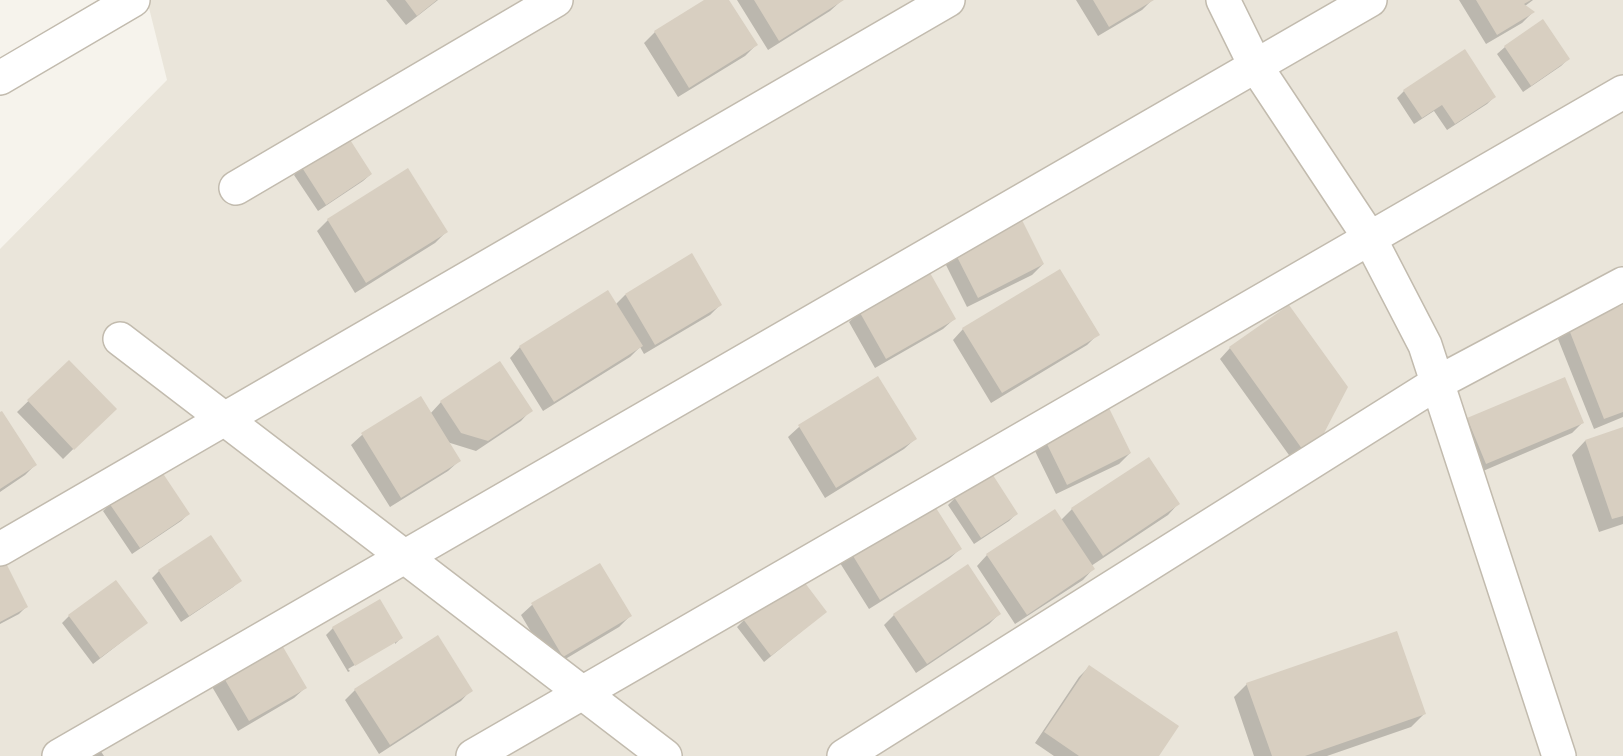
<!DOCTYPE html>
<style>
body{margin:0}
canvas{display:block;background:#f6f3ec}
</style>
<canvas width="1623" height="756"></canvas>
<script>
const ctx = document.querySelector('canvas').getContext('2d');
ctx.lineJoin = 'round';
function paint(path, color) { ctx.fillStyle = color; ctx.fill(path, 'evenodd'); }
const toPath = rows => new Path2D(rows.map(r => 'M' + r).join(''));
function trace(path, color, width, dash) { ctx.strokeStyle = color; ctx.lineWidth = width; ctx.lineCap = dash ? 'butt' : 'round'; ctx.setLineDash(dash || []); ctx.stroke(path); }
const residential = toPath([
 [147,0,1623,0,1623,756,0,756,0,249,167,80]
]);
const shadow = toPath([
 [386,0,438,0,406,25],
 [707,0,728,0,756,45,745,56,678,97,644,43,655,32],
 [737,0,841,0,841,1,830,11,768,50],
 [1076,0,1152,0,1142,10,1098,36],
 [1459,0,1533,0,1525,6,1532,13,1522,23,1486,44],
 [1542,21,1568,59,1561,66,1523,92,1497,54,1505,47],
 [1404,91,1494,97,1487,104,1447,130,1434,111,1414,124,1397,98],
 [302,167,371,174,363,181,318,211,294,175],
 [328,220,446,232,435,243,355,293,317,231],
 [956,255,1043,264,1032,275,967,307,946,265],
 [625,295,720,305,710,315,644,354,640,347,630,357,543,411,510,358,520,347,615,305],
 [1623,306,1623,417,1594,429,1558,339,1569,328],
 [860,312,954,319,943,329,875,368,849,322],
 [963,329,1098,334,1087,345,991,403,953,340],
 [1230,348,1346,387,1299,469,1220,359],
 [69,362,114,409,63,459,17,412],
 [878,378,915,439,904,449,825,498,788,437,799,427],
 [1564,379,1583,422,1572,433,1476,474,1457,430,1468,420],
 [441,402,531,410,521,421,476,451,447,442,459,461,448,471,390,507,351,445,362,435,430,414],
 [0,414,35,465,25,475,0,492],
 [1623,429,1623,524,1599,532,1572,455,1585,441],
 [1045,439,1130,453,1119,464,1056,494,1034,449],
 [955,498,1016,514,1009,521,974,544,948,505],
 [110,504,188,514,181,521,132,554,103,511],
 [1178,504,1168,515,1091,566,1093,569,1083,580,1015,624,977,566,987,555,1061,520,1072,509],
 [210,537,240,580,233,587,181,622,152,578,159,571],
 [960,549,949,559,869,609,840,563,851,552],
 [600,565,630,616,619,627,552,667,521,615,532,605],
 [0,568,27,606,19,614,0,624],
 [825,612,764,662,737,627,744,620],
 [999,614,989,624,916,673,884,625,894,615],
 [69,616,146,623,93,664,62,623],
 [333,628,401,638,395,644,395,641,348,669,350,671,348,672,326,635],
 [1089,667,1157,756,1054,756,1035,743,1079,677],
 [222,674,305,688,294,698,238,731,211,685],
 [1247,684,1424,714,1411,727,1327,756,1254,756,1234,697],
 [355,690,471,690,461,701,379,754,345,700],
 [100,750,104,756,91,756]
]);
const building = toPath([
 [405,0,437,0,417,16],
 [704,0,729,0,758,45,689,88,654,31],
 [754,0,844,0,779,41],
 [1093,0,1154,0,1109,27],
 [1476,0,1531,0,1524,4,1535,12,1497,35],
 [1543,19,1570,59,1531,86,1504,46],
 [1465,49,1496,97,1455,124,1442,105,1422,118,1403,90],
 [347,135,372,174,326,205,301,166],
 [408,168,448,232,366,283,327,219],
 [1022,220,1044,264,978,298,955,253],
 [692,253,722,305,655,345,625,294],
 [1060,269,1100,335,1002,393,962,328],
 [929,271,956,319,886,359,859,311],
 [608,290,643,346,554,402,519,346],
 [1289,305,1348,387,1310,460,1229,347],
 [1623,305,1623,412,1604,419,1568,327],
 [69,360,117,409,74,450,27,400],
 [500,361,533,411,488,441,461,433,440,401],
 [878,376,917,439,836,488,798,425],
 [1565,377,1584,423,1486,464,1467,418],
 [421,396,461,461,401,498,361,433],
 [1108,406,1131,453,1067,485,1044,438],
 [2,411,37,465,0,489,0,412],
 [1623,427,1623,516,1612,519,1585,440],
 [1149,457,1180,504,1103,556,1071,508],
 [160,469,190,514,140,548,109,503],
 [991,472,1018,514,981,538,954,497],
 [931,500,962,549,880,600,850,551],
 [1055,509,1095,569,1027,615,986,554],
 [211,535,242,581,189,616,158,570],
 [6,563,28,607,0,622,0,566],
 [600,563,632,616,563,657,531,603],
 [968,564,1001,614,927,664,893,614],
 [799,575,827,612,771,656,743,619],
 [116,580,148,623,100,658,68,615],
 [380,599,403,638,355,666,332,627],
 [1397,631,1426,714,1305,756,1272,756,1246,683],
 [438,635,473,691,390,745,354,689],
 [279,640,307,688,249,721,221,673],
 [1089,665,1179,726,1159,756,1079,756,1044,732]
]);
const minor = toPath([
 [1223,0,1255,65,1369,237,1425,345,1559,756],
 [0,78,133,0],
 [236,188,556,0],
 [120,339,665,756],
 [0,549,948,0],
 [59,756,1370,0],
 [473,756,1623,92],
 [844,756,1437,383,1623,284]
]);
paint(residential, '#eae5da');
paint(shadow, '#0003');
paint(building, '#d8cfc1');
trace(minor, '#c2bbae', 36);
trace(minor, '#fff', 33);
</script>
